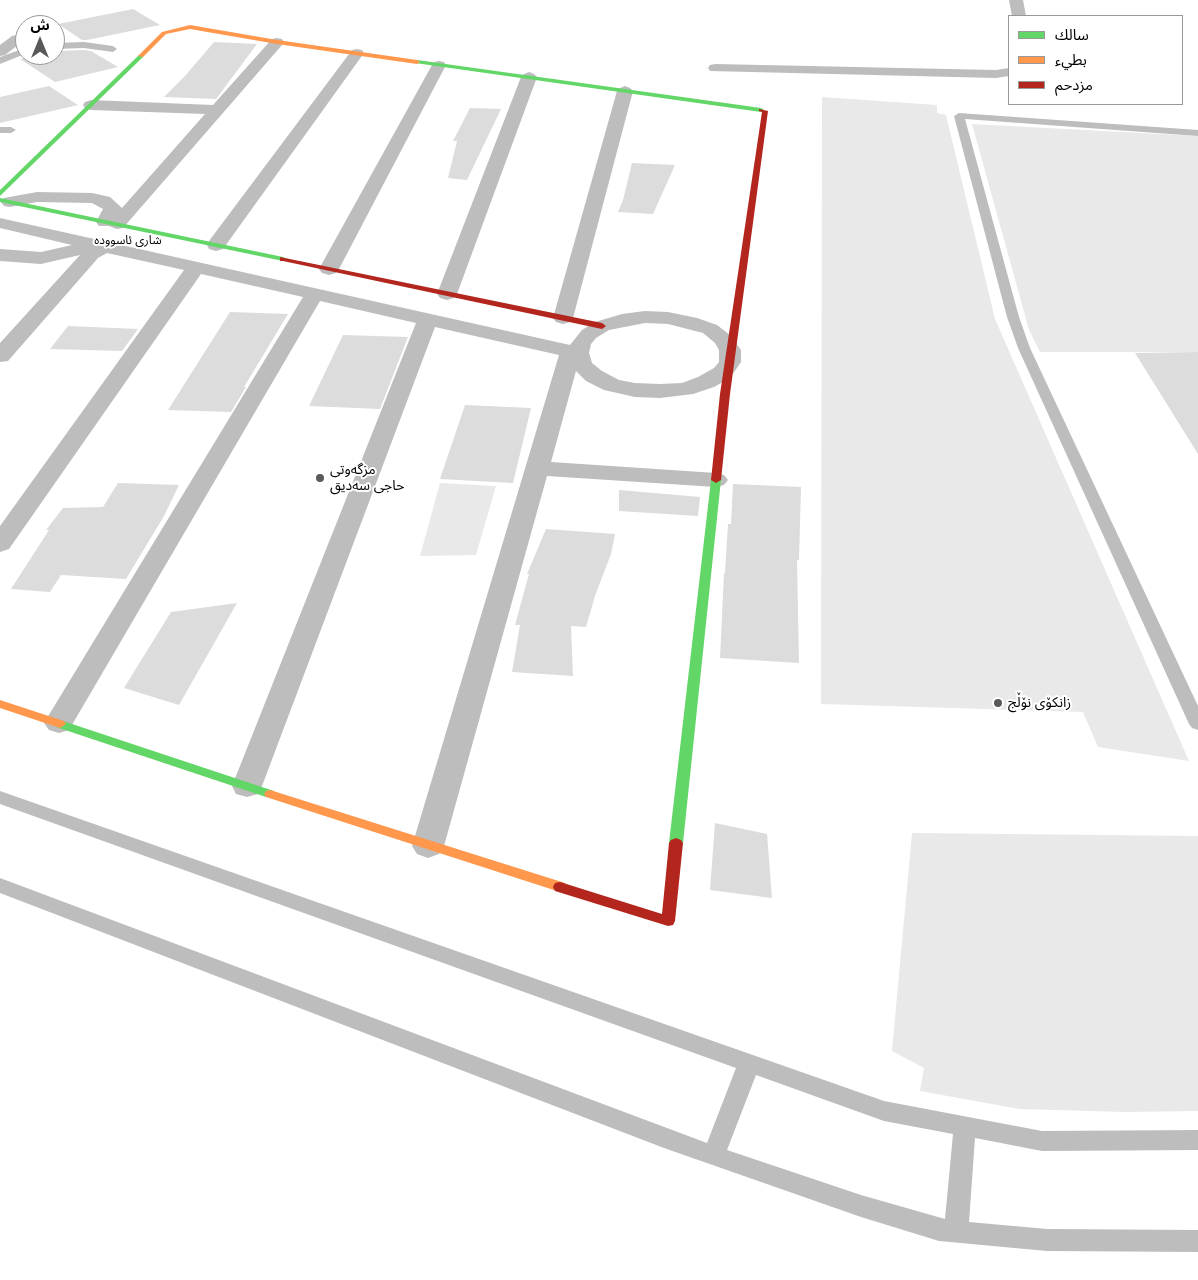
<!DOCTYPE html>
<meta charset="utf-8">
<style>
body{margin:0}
#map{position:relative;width:1198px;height:1280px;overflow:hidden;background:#fff;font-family:"Fira Sans","Noto Sans Arabic",sans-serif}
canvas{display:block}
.legend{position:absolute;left:1008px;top:15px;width:175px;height:90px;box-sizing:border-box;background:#fff;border:1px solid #999;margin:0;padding:6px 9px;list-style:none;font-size:15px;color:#000}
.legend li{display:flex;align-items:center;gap:10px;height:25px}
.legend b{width:25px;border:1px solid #999}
.north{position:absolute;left:15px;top:15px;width:50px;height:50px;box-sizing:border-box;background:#fff;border:1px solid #999;border-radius:50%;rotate:0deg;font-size:14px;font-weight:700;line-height:20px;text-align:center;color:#000}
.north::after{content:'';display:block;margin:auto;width:18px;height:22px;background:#595959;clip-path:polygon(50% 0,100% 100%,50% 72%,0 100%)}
</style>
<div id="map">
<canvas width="1198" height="1280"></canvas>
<ul class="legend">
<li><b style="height:6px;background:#63d668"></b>سالك</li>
<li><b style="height:6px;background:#ff974d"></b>بطيء</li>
<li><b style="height:6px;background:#b3261e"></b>مزدحم</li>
</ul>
<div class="north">ش</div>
</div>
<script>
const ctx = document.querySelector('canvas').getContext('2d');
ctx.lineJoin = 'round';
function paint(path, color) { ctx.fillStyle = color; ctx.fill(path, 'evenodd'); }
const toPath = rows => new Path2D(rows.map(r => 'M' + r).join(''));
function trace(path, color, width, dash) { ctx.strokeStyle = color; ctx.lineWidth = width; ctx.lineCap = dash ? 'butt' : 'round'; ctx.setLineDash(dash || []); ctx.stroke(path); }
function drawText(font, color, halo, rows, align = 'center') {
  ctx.font = font + ' "Fira Sans","Noto Sans Arabic",sans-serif'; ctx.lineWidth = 4; ctx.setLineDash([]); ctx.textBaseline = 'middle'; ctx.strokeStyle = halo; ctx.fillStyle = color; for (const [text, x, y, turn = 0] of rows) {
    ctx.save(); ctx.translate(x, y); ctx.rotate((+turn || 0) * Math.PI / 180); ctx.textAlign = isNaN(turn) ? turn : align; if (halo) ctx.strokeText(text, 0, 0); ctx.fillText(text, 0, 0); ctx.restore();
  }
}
const green = toPath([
 [822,97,937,105,937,113,946,115,995,319,1189,761,1098,747,1083,712,821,704],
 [972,124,1198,136,1198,352,1040,352,1029,330],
 [440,483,496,486,476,555,420,556],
 [912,833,1198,836,1198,1111,1125,1112,1019,1109,920,1091,924,1068,892,1051]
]);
const building = toPath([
 [133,9,160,25,87,40,82,40,58,24],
 [214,42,257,44,216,99,164,97,185,76],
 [84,50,91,51,118,67,55,82,20,59,38,55,55,55,55,51,58,51],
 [49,86,78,105,0,123,0,97],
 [470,108,501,109,467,180,448,178,457,141,453,141],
 [632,163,675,165,653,214,618,212,623,200],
 [230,312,288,314,244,387,246,387,231,412,168,410],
 [68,326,138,329,122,351,50,349],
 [343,335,408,337,380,409,309,406],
 [1198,352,1198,454,1135,353],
 [465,405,531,408,513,483,440,479],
 [118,483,179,485,164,516,126,579,61,575,50,592,11,589,49,530,46,530,63,508,103,507],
 [733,484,801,487,799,560,797,560,799,663,720,658,724,573,725,573,728,524,731,524],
 [619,490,700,497,698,516,619,511],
 [546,529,615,534,611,554,595,596,586,627,571,626,573,676,512,672,520,625,515,625,529,574,527,574],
 [237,603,179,705,124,688,171,612],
 [715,823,767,834,772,898,710,890]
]);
const lane = toPath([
 [84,42,113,46,117,49,113,52,84,48,55,49,55,43,84,42],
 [25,48,25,54,0,64,0,57,25,48],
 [959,113,1198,130,1198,136,965,119,1019,317,1030,348,1198,706,1198,730,1192,728,1189,724,1018,348,1007,317,954,116,959,113],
 [0,127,11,127,16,130,11,133,0,133,0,127],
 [0,791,884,1101,1042,1131,1198,1130,1198,1150,1042,1151,975,1138,969,1222,1047,1229,1198,1230,1198,1252,1047,1251,939,1241,861,1217,664,1148,0,893,0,878,707,1143,736,1068,0,804,0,791],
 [756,1075,884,1121,953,1134,945,1219,861,1195,727,1150,756,1075]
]);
const street = toPath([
 [1009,0,1023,0,1026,16,1012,16,1009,0],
 [17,35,22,36,24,39,22,42,5,55,0,56,0,45,12,36,17,35],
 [277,38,282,39,284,42,282,45,123,228,117,229,109,226,99,226,96,222,103,209,92,203,37,202,10,207,4,206,1,202,4,198,37,192,92,193,110,197,122,208,205,114,91,110,85,108,83,105,85,102,91,100,213,105,272,39,277,38],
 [357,49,362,50,364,53,223,249,216,251,209,249,207,245,209,241,352,50,357,49],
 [439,61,444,62,446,65,339,269,336,273,329,275,322,273,319,269,432,65,434,62,439,61],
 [715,64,996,70,1009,68,1009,76,996,78,710,71,708,68,710,65,715,64],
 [529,72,534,74,537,77,457,294,454,298,447,300,440,298,437,294,521,77,524,74,529,72],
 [625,86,630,88,633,91,573,318,570,322,563,324,556,322,553,318,617,91,620,88,625,86],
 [0,218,570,345,582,330,595,322,622,314,645,311,668,312,697,318,717,325,730,335,741,350,741,362,730,378,714,387,693,394,660,398,635,397,604,390,586,381,576,371,551,462,716,473,724,475,728,480,724,485,716,487,547,476,444,846,439,854,428,858,417,854,412,846,559,355,435,327,262,786,258,794,247,797,236,794,232,786,416,323,320,301,69,730,59,733,49,730,44,723,303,297,201,274,9,549,0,552,0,526,184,270,107,253,98,258,8,361,0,362,0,343,80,255,41,264,0,261,0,249,41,252,72,245,0,228,0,218],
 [645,323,668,324,703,333,715,343,719,350,719,362,714,368,698,377,682,383,660,384,635,383,619,380,602,371,592,363,589,353,591,344,596,338,609,330,645,323]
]);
const fast = toPath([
 [139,55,144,56,0,196,0,190,139,55],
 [417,60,761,108,764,110,761,112,415,63,415,61,417,60],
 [0,198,283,257,287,259,283,261,0,202,0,198],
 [716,477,721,480,683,843,681,846,676,848,671,846,669,843,711,480,716,477],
 [60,720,274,791,276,794,274,797,266,797,56,727,54,724,60,720]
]);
const slow = toPath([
 [190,25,277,40,417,60,420,62,417,64,277,44,190,29,166,34,143,57,138,56,162,32,190,25],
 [0,700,64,721,66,724,60,728,0,708,0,700],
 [270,790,565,883,567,887,565,891,560,892,266,797,264,794,266,791,270,790]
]);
const jam = toPath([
 [759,109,768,111,730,394,721,480,716,483,711,480,720,394,762,112,759,111,759,109],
 [280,257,602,323,606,326,602,329,283,261,280,261,280,257],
 [676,838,681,840,683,843,675,921,673,925,668,926,555,891,553,887,555,883,560,882,662,914,669,843,671,840,676,838]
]);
const markers = [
 [320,478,5,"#595959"],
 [998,703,5,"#595959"]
];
const farNeighbourhoodnames = [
 ["شاری ئاسوودە",128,241]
];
const poiNames = [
 ["مزگەوتی",330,470],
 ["حاجی سەدیق",330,486],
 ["زانکۆی نۆڵج",1008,703]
];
paint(green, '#e9e9e9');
paint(building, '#dcdcdc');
paint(lane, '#bdbdbd');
paint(street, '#bdbdbd');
paint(fast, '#63d668');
paint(slow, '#ff974d');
paint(jam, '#b3261e');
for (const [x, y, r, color] of markers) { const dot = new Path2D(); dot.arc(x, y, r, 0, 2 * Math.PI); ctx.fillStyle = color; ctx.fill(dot); trace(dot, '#fff', 2); }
drawText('12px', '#000', '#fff', farNeighbourhoodnames);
drawText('14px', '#000', '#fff', poiNames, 'left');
</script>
